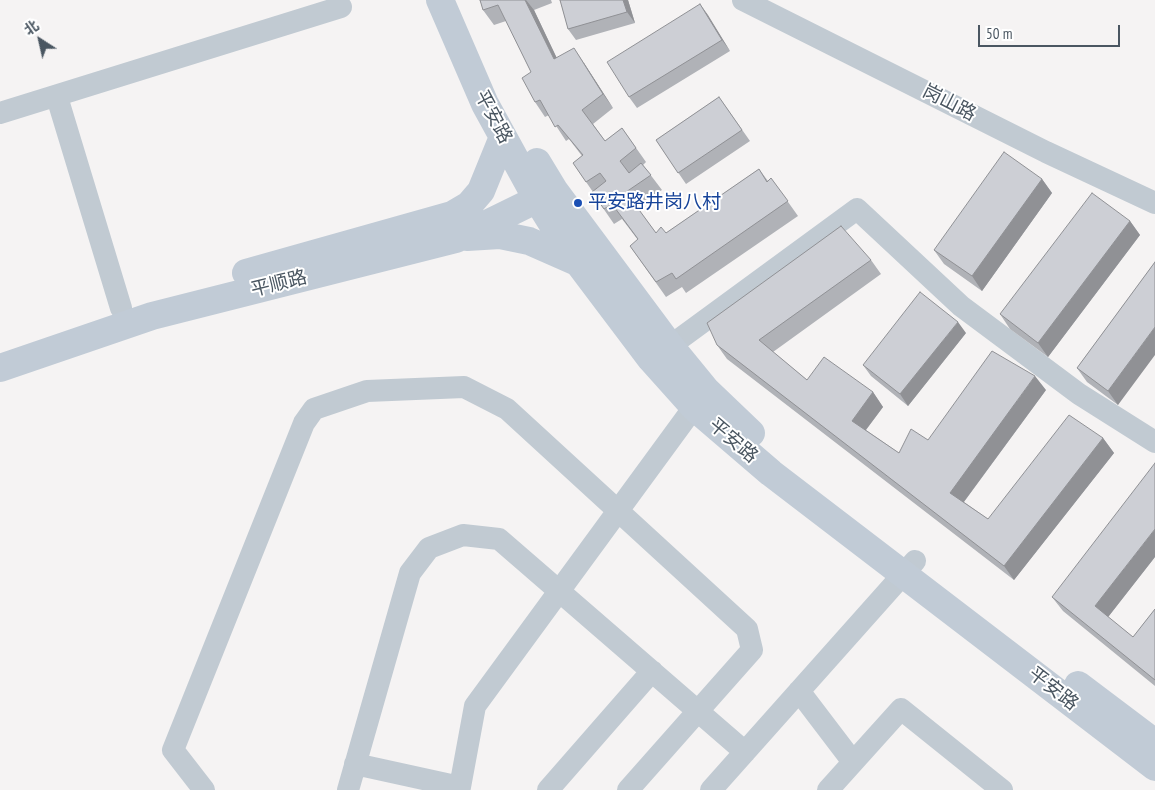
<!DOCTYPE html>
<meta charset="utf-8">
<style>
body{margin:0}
#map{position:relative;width:1155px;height:790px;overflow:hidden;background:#f5f3f3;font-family:"PT Sans Narrow","Noto Sans SC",sans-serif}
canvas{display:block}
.north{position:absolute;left:15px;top:15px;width:50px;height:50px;-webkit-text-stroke:4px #fff;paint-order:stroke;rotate:325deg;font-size:14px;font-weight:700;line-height:20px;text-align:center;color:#4a5661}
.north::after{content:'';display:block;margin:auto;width:18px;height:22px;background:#4a5661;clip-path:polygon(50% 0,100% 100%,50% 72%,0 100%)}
.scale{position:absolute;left:978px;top:25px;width:142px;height:22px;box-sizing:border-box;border:2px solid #4a5661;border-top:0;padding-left:6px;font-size:15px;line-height:18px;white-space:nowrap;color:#4a5661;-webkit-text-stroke:4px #fff;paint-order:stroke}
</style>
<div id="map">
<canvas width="1155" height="790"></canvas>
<div class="north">北</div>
<div class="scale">50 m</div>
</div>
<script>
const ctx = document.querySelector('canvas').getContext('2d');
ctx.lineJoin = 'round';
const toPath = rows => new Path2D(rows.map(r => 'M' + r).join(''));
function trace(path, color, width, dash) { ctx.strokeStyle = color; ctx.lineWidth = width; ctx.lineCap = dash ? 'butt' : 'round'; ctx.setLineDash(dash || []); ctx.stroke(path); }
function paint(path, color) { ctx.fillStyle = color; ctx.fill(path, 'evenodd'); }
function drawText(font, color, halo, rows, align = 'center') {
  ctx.font = font + ' "PT Sans Narrow","Noto Sans SC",sans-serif'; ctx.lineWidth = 4; ctx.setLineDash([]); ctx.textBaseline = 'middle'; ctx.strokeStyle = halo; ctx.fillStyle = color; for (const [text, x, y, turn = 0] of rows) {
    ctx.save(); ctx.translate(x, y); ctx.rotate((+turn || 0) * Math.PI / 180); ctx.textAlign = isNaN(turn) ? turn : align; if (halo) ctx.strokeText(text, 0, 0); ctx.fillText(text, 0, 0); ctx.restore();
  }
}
const street = toPath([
 [743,0,1046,152,1155,203],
 [57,97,121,308],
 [0,113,341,7],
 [670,346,857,209,961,306,1079,394,1155,442],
 [799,691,853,762],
 [355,764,460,787,475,706,694,407],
 [204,790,173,750,304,423,314,409,367,391,464,387,507,409,747,629,752,650,628,790],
 [348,790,410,573,429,548,463,535,499,539,745,752],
 [548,790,652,671],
 [711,790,915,561],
 [828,790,901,709,1002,790]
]);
const secondary = toPath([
 [440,0,485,104,537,199,568,249,651,359,694,407,771,473,1155,767],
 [537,162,554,190,670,346,706,390,751,433],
 [467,237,500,235,529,241,579,263],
 [246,273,452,215,469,205,481,191,503,137],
 [0,368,152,316,456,239,554,191],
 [1078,685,1155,743]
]);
const wall = toPath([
 [480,0,551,0,552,3,534,10,556,57,584,63,613,108,593,124,605,141,622,128,646,162,643,165,662,190,636,206,656,233,666,233,759,169,768,181,771,178,798,216,686,293,682,287,666,297,630,246,638,240,622,219,614,224,592,192,593,192,573,163,582,156,569,139,566,141,549,115,545,117,535,102,531,72,506,21,494,25,483,10],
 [560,0,628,0,635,23,576,40,568,29],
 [700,4,730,51,637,108,629,97],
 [719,97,750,141,686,184,656,140],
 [1042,179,1052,193,982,291,944,264,934,250],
 [1130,221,1140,235,1048,357,1010,329,1000,314],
 [871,260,881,274,773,352,807,380,873,392,883,407,866,430,899,453,1046,390,964,502,988,519,1103,438,1114,453,1014,580,727,359,717,345],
 [1155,262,1118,405,1087,382,1077,368],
 [966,333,908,406,871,376,863,365],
 [1155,557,1108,617,1133,637,1155,609,1155,686,1063,611,1052,597]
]);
const shadedWall = toPath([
 [525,0,526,0,534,10,564,73,554,59],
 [623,0,628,0,635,23,627,12],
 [700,4,708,15,730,51,722,40],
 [574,48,584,63,613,108,603,94],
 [1042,179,1052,193,982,291,972,276],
 [1130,221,1140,235,1048,357,1038,343],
 [958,322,966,333,908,406,900,394],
 [1155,327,1155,355,1118,405,1108,391],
 [1035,376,1046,390,960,507,950,493],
 [873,392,883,407,862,435,852,421],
 [1103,438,1114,453,1014,580,1004,566],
 [1155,529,1155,557,1105,621,1095,606]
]);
const building = toPath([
 [480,0,525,0,554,59,574,48,603,94,582,110,605,141,622,128,636,148,620,161,629,173,641,163,651,175,626,192,656,233,661,227,666,233,759,169,767,182,771,178,788,201,676,279,672,273,656,282,630,246,638,239,612,204,604,209,592,192,606,181,600,173,586,182,573,163,583,155,558,125,555,127,540,100,535,102,522,78,531,72,498,5,483,10,480,0],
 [560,0,623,0,627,12,568,29,560,0],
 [700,4,722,40,629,97,607,62,700,4],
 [719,97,742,130,678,173,656,140,719,97],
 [1004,152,1042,179,972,276,934,250,1004,152],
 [1092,193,1130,221,1038,343,1000,314,1092,193],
 [841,226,871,260,759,340,807,380,824,357,873,392,852,421,899,453,911,429,928,440,992,351,1035,376,950,493,988,519,1069,415,1103,438,1004,566,717,345,707,323,841,226],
 [1155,262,1155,327,1108,391,1077,368,1155,262],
 [920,292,958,322,900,394,863,365,920,292],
 [1155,463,1155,529,1095,606,1133,637,1155,609,1155,680,1052,597,1155,463]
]);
const markers = [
 [578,203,5,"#1a4fb4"]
];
const streetNames = [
 ["岗山路",949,103,27],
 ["平安路",493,117,62],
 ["平顺路",279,284,-14],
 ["平安路",733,441,40],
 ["平安路",1053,689,38]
];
const transitNames = [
 ["平安路井岗八村",588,203]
];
trace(street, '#c1cad2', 22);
trace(secondary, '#c1cbd6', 28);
paint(wall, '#b0b2b7');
paint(shadedWall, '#909195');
paint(building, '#cdcfd5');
trace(building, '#909195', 1);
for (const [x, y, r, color] of markers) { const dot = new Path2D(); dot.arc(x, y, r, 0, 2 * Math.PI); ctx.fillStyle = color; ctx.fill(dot); trace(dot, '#fff', 2); }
drawText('19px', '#4a5661', '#fff', streetNames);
drawText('19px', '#164399', '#fff', transitNames, 'left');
</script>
